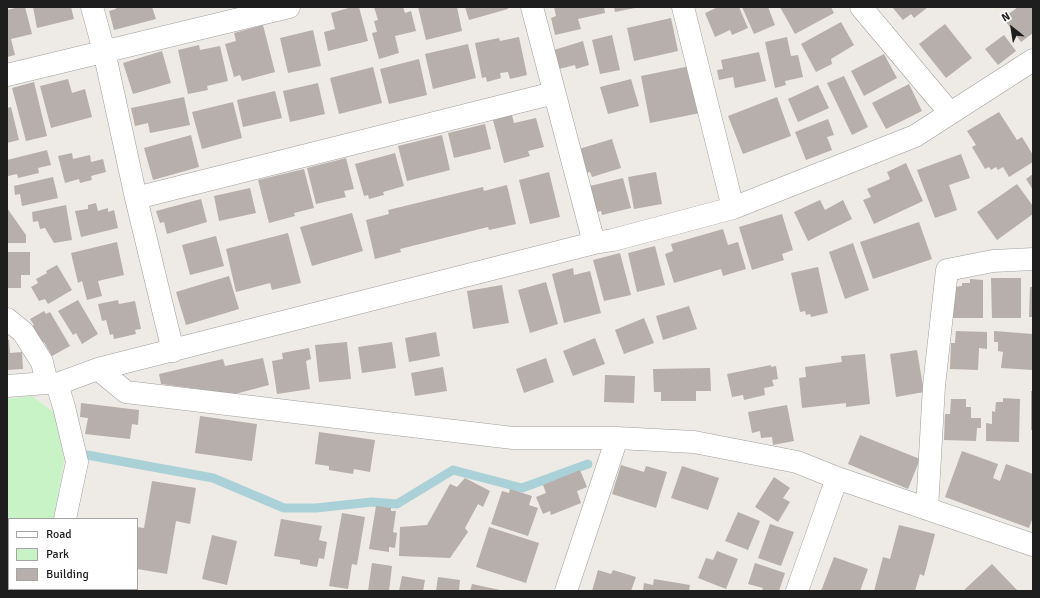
<!DOCTYPE html>
<style>
body{margin:0}
#map{position:relative;width:1040px;height:598px;overflow:hidden;background:#eeeae5;font-family:Signika,sans-serif}
canvas{display:block}
.frame{position:absolute;inset:0;border:8px solid #1e1e1e;pointer-events:none}
.legend{position:absolute;left:8px;top:518px;width:130px;height:72px;box-sizing:border-box;background:#fff;border:1px solid #a5a5a5;margin:0;padding:5px 7px;list-style:none;font-size:12px;color:#1e1e1e}
.legend li{display:flex;align-items:center;gap:8px;height:20px}
.legend b{width:20px;border:1px solid #a5a5a5}
.north{position:absolute;left:992px;top:8px;width:40px;height:40px;-webkit-text-stroke:3px #fff;paint-order:stroke;rotate:330deg;font-size:11px;font-weight:700;line-height:16px;text-align:center;color:#1e1e1e}
.north::after{content:'';display:block;margin:auto;width:14px;height:18px;background:#1e1e1e;clip-path:polygon(50% 0,100% 100%,50% 72%,0 100%)}
</style>
<div id="map">
<canvas width="1040" height="598"></canvas>
<div class="frame"></div>
<ul class="legend">
<li><b style="height:5px;background:#fff"></b>Road</li>
<li><b style="height:11px;background:#c8f3c7"></b>Park</li>
<li><b style="height:11px;background:#b7afab"></b>Building</li>
</ul>
<div class="north">N</div>
</div>
<script>
const ctx = document.querySelector('canvas').getContext('2d');
ctx.lineJoin = 'round';
function paint(path, color) { ctx.fillStyle = color; ctx.fill(path, 'evenodd'); }
const toPath = rows => new Path2D(rows.map(r => 'M' + r).join(''));
function trace(path, color, width, dash) { ctx.strokeStyle = color; ctx.lineWidth = width; ctx.lineCap = dash ? 'butt' : 'round'; ctx.setLineDash(dash || []); ctx.stroke(path); }
const park = toPath([
 [32,396,56,414,64,461,54,519,9,519,9,554,7,553,7,399]
]);
const stream = toPath([
 [87,455,213,478,284,508,316,508,372,502,397,504,453,470,522,488,588,464]
]);
const building = toPath([
 [19,7,25,7,32,34,11,39,15,55,7,57,7,10],
 [33,7,71,7,74,19,37,28],
 [116,7,152,7,156,19,114,30,109,11,116,9],
 [352,7,359,7,368,41,328,51,324,32,335,29,331,13],
 [374,7,403,7,405,13,411,11,416,31,395,36,399,53,379,59,372,33,377,32,374,21,378,20],
 [418,7,457,7,462,31,426,40],
 [465,7,508,7,508,9,469,20],
 [554,7,604,7,605,13,578,19,581,29,555,35,551,18,556,16],
 [614,7,635,7,635,8,615,12],
 [718,7,739,7,748,28,732,35,730,30,715,37,705,13],
 [742,7,768,7,775,25,754,34],
 [780,7,831,7,834,13,795,34],
 [892,7,928,7,914,18,911,14,903,20],
 [1018,7,1033,7,1033,33,1021,42,1003,18],
 [671,18,678,51,634,61,627,28],
 [841,22,854,45,831,59,832,64,816,72,801,44],
 [945,24,972,58,946,78,919,44],
 [263,25,275,72,242,81,240,75,234,77,225,44,236,41,234,33],
 [313,30,321,66,288,73,280,38],
 [612,35,620,70,600,74,592,40],
 [1004,35,1016,51,998,65,985,49],
 [519,37,527,75,510,79,508,72,500,73,501,78,487,82,486,77,482,78,475,43,499,38,500,41],
 [787,37,791,56,798,55,803,77,785,81,786,85,775,88,765,42],
 [583,41,589,65,576,69,575,65,559,69,554,50],
 [468,44,476,78,433,89,425,54],
 [199,45,200,50,220,46,228,81,207,86,208,90,188,94,178,50],
 [162,51,171,83,133,94,123,63],
 [759,52,766,81,735,88,733,77,719,80,717,70,723,69,721,60],
 [884,54,897,78,864,96,851,71],
 [419,59,427,95,389,104,380,69],
 [690,66,700,113,650,123,641,76],
 [373,67,382,103,339,114,330,78],
 [844,76,868,127,852,135,827,83],
 [68,79,72,93,85,89,92,117,51,128,40,86],
 [631,79,639,106,608,114,600,87],
 [34,82,47,136,26,141,12,88],
 [318,83,325,114,290,122,283,91],
 [909,84,922,111,886,129,872,103],
 [818,85,829,108,798,122,788,99],
 [275,91,282,118,243,127,237,100],
 [184,97,190,125,150,133,148,123,135,126,131,108],
 [777,97,791,136,743,154,728,116],
 [233,102,242,138,202,149,192,112],
 [11,107,19,140,7,143,7,108],
 [999,112,1017,140,1022,137,1033,155,1033,162,1009,177,1003,167,998,170,996,167,991,170,989,167,985,169,972,147,976,145,967,131],
 [512,115,514,123,536,118,544,147,528,151,530,156,504,163,493,120],
 [828,119,834,135,827,137,832,150,806,160,795,132],
 [485,124,491,149,454,158,448,133],
 [191,135,199,167,153,180,144,148],
 [442,135,450,170,407,181,398,146],
 [612,139,621,168,592,177,590,172,586,173,579,149],
 [47,150,51,165,38,168,39,173,18,178,17,174,8,176,7,160],
 [72,153,73,159,90,155,91,162,103,159,106,172,91,176,92,180,80,183,79,179,65,183,58,156],
 [395,153,404,186,383,192,384,195,369,199,368,195,364,196,355,164],
 [961,154,970,178,949,185,957,210,935,218,917,170],
 [346,158,354,189,344,191,346,197,316,204,307,168],
 [906,163,923,201,874,224,863,200,871,197,867,189,890,179,887,172],
 [304,169,314,208,294,213,295,216,269,223,258,180],
 [549,172,560,217,530,224,519,180],
 [656,172,662,204,634,209,628,177],
 [1033,174,1033,190,1026,179],
 [53,177,58,198,22,206,20,194,15,195,14,186],
 [623,178,631,208,602,215,601,211,597,212,590,186],
 [1017,184,1033,206,1033,214,997,240,977,212],
 [507,185,516,224,489,230,488,227,400,249,401,252,375,259,366,220,389,214,388,210,483,187,484,191],
 [250,188,256,213,219,221,214,196],
 [201,199,207,222,167,234,164,222,160,223,156,211],
 [820,200,825,210,843,200,852,219,808,241,794,212],
 [96,203,98,211,108,208,108,212,114,210,118,228,81,237,75,211,88,209,88,205],
 [66,205,72,240,54,243,45,228,40,229,38,221,33,222,32,212],
 [7,208,26,235,26,243,7,243],
 [352,213,363,251,312,266,300,227],
 [782,214,793,250,782,254,784,260,752,270,739,227],
 [919,222,932,259,873,279,860,242],
 [723,229,728,245,738,242,746,269,723,276,721,269,674,283,665,254,673,251,671,244],
 [288,233,301,283,272,290,270,283,236,292,226,249],
 [216,236,224,266,190,275,182,245],
 [117,242,124,275,98,281,102,296,87,300,82,281,78,283,71,253],
 [853,243,869,290,845,299,829,252],
 [655,246,665,285,637,292,628,253],
 [7,252,30,252,30,275,21,275,21,288,7,288],
 [620,253,631,295,604,301,593,260],
 [57,265,72,290,48,304,45,299,39,301,31,287,38,283,36,279,47,273,46,271],
 [818,267,828,313,811,317,810,314,806,315,805,311,800,312,791,273],
 [573,268,574,275,590,271,601,313,564,323,552,274],
 [229,276,239,309,186,325,176,292],
 [991,278,1021,278,1021,318,992,318],
 [970,279,983,280,983,318,952,318,953,287,962,286,962,283,970,283],
 [546,282,558,324,530,333,518,290],
 [502,285,509,323,473,329,467,291],
 [1030,287,1033,287,1033,317,1029,317],
 [78,300,98,334,82,344,76,333,73,335,58,311],
 [118,300,119,304,135,301,141,329,135,330,136,334,114,339,113,334,110,335,106,320,102,321,98,304],
 [689,306,697,329,663,340,656,316],
 [44,311,46,314,50,312,70,346,52,356,44,342,41,344,31,327,34,325,30,319],
 [644,318,654,343,624,354,615,330],
 [956,331,987,332,987,349,979,348,978,370,950,369,951,343,955,343],
 [994,331,1033,334,1032,370,1001,368,1003,352,998,351,998,342,994,342],
 [436,332,440,356,409,362,405,338],
 [595,338,605,364,573,376,563,351],
 [7,340,9,340,10,353,22,352,23,369,7,370],
 [347,342,351,379,319,382,315,345],
 [392,342,396,368,362,373,358,347],
 [309,348,311,359,306,361,310,389,277,394,272,361,283,359,282,353],
 [917,350,924,392,896,397,890,354],
 [865,354,870,404,846,407,846,403,802,408,799,378,806,377,805,367,842,362,841,356],
 [263,358,269,385,235,394,161,384,159,374,223,359,225,366],
 [546,358,554,382,524,393,516,369],
 [771,365,771,367,776,366,778,379,772,380,774,386,764,388,765,395,744,400,743,395,732,397,727,374],
 [443,367,447,391,415,396,411,373],
 [710,368,711,391,696,391,696,401,661,401,661,392,654,392,653,369],
 [605,375,635,376,634,403,604,402],
 [1031,391,1033,391,1033,430,1031,430],
 [1003,398,1020,399,1019,442,986,441,986,423,992,424,992,411,995,412,996,402,1003,402],
 [951,399,966,399,966,407,971,407,971,418,981,418,981,428,977,428,976,441,944,440,945,414,950,414],
 [81,403,139,410,138,425,132,424,130,439,85,434,88,418,80,417],
 [787,405,794,441,773,445,772,437,761,438,760,431,752,433,748,412],
 [200,416,257,424,252,461,195,453],
 [319,432,375,440,370,472,354,469,353,474,329,470,329,466,315,464],
 [860,435,920,459,908,489,848,464],
 [962,451,998,464,993,478,1000,481,1006,464,1033,474,1033,517,1029,528,945,497],
 [621,465,644,472,646,466,667,472,656,508,612,494],
 [682,466,719,478,708,510,671,498],
 [580,470,587,487,577,491,581,503,551,515,550,511,543,514,536,497,546,493,543,485],
 [774,477,790,488,783,498,790,502,778,522,755,507],
 [465,478,490,491,483,507,478,504,465,528,468,532,450,558,399,556,400,527,427,525,450,484,457,487],
 [152,481,196,488,190,524,176,521,167,574,137,569,137,527,144,528],
 [510,489,532,496,529,505,538,508,528,536,491,524,502,491,509,493],
 [376,506,391,508,391,511,396,511,393,532,397,533,395,548,389,547,389,552,369,549],
 [738,512,760,521,748,550,725,541],
 [342,513,365,517,357,565,352,564,348,589,329,586],
 [281,519,322,526,319,540,327,542,324,559,319,558,317,567,300,564,300,560,274,556],
 [770,524,794,532,781,566,758,558],
 [899,525,935,534,924,576,920,574,915,591,874,591,883,557,890,559],
 [489,527,539,543,526,583,476,567],
 [212,535,237,541,227,585,202,579],
 [717,551,738,559,726,589,698,578,706,558,713,560],
 [834,557,868,569,860,591,821,591],
 [372,563,392,566,389,591,368,591],
 [755,563,785,573,779,591,762,591,763,588,748,584],
 [992,564,1018,591,963,591],
 [598,570,611,574,613,570,636,577,631,591,592,591],
 [402,576,425,580,423,591,399,591],
 [438,577,460,580,459,591,436,591],
 [654,579,690,585,689,591,643,591,644,583,653,585],
 [472,584,500,590,499,591,470,591]
]);
const minor = toPath([
 [92,7,104,51,136,198,173,351],
 [532,7,594,243],
 [683,7,733,208],
 [861,7,950,113],
 [7,75,289,7],
 [136,198,554,93],
 [7,319,23,332,42,362,47,383],
 [98,369,126,392,513,438,617,438,694,442,797,462,837,478,1033,545],
 [57,384,64,407,77,462,65,519],
 [7,386,47,383,57,384,98,369,594,243,613,240,733,208,915,136,1033,60],
 [927,509,934,386,947,270,993,261,1033,259],
 [7,574,9,575],
 [88,589,100,591],
 [27,591,27,589],
 [566,591,617,438],
 [797,591,837,478]
]);
paint(park, '#c8f3c7');
trace(stream, '#aad1d7', 9);
paint(building, '#b7afab');
trace(minor, '#9f9f9f', 23);
trace(minor, '#fff', 22);
</script>
